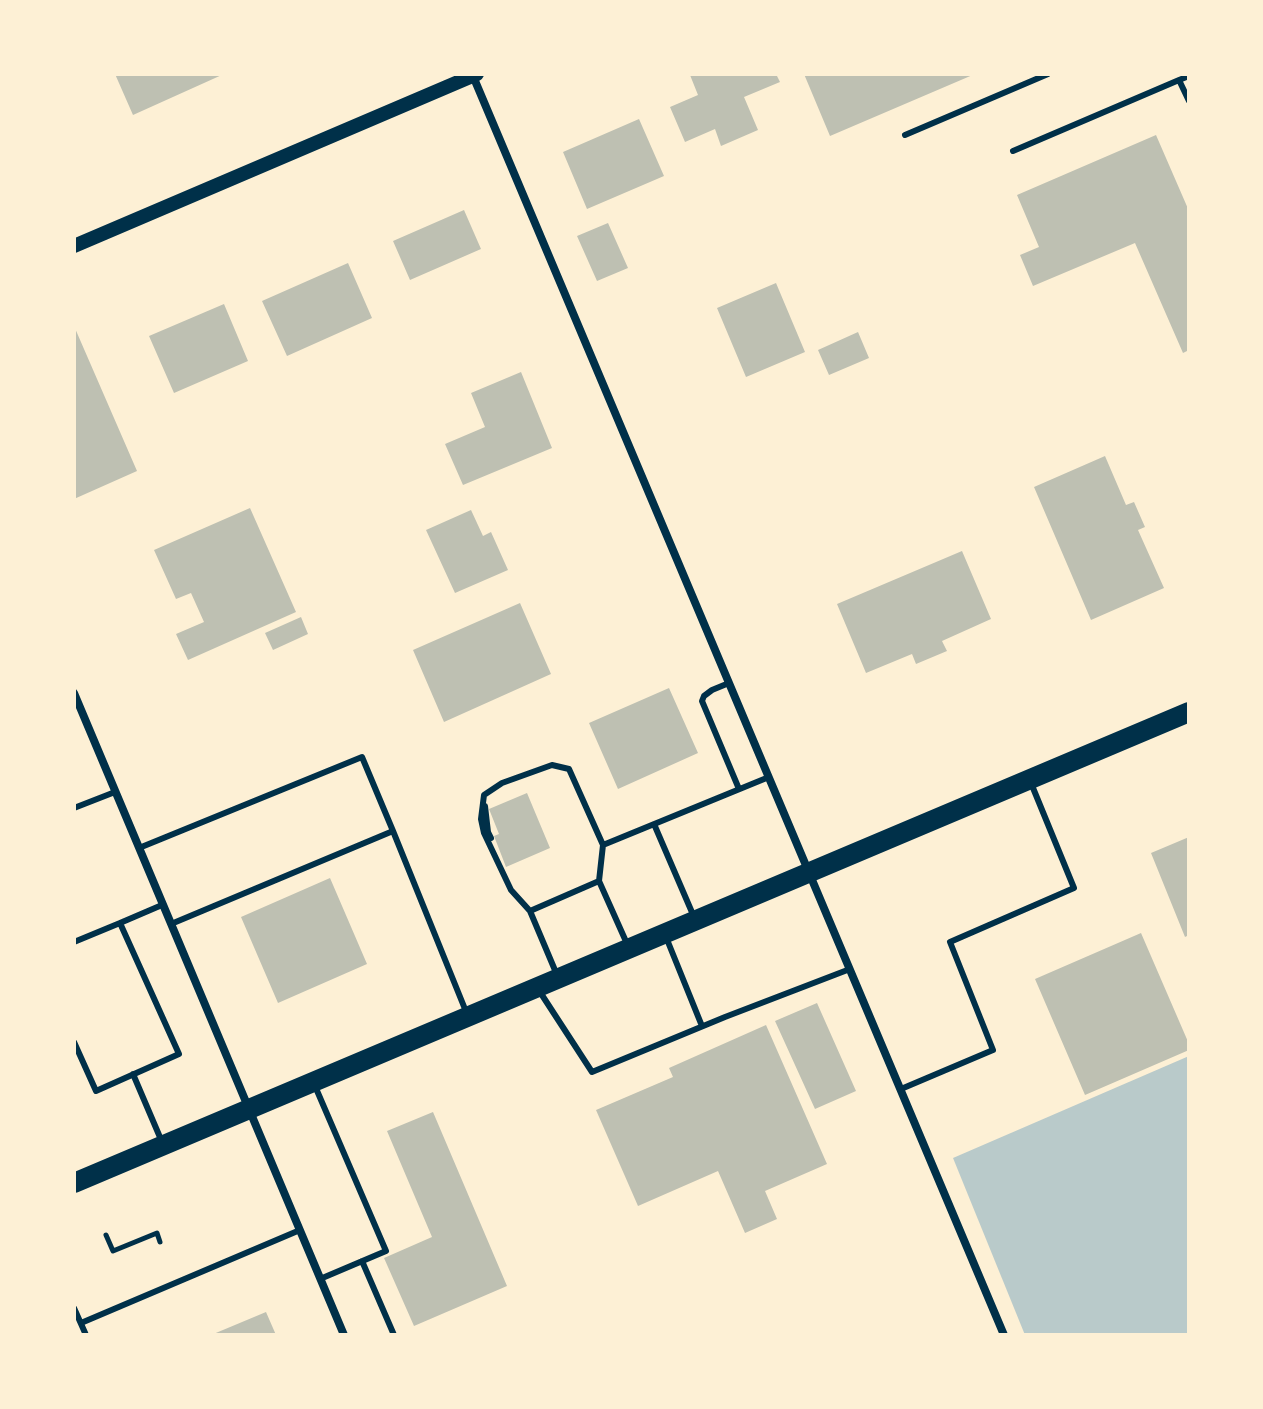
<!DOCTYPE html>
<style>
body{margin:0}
#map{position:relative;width:1263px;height:1409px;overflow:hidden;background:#fdf0d5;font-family:Commissioner,sans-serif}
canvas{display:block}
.frame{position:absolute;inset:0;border:76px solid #fdf0d5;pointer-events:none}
</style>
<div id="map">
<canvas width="1263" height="1409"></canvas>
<div class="frame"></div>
</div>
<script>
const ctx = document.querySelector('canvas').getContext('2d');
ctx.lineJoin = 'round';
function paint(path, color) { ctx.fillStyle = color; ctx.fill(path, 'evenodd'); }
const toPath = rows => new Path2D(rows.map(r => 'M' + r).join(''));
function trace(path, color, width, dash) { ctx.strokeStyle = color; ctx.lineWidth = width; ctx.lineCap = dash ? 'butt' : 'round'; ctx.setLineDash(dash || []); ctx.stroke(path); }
const green = toPath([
 [1189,1056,1189,1335,1025,1335,953,1158]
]);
const building = toPath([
 [115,74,224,74,133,115],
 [693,74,776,74,780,82,744,97,758,130,721,146,715,129,685,142,670,107,698,95,690,75],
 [804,74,975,74,830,136],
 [639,119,664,176,587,209,563,152],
 [1156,135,1189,211,1189,350,1183,353,1135,243,1033,286,1020,255,1039,247,1017,195],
 [464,210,481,249,410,280,393,241],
 [608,223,628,268,597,281,577,236],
 [348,263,372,318,287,356,262,301],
 [776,283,805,352,746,377,717,308],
 [224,304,248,361,174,393,149,336],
 [74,326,137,471,74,499],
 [858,332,869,358,829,375,818,350],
 [521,372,552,448,463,485,445,444,485,427,471,393],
 [1105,456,1126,505,1134,502,1145,527,1138,530,1164,588,1091,620,1034,487],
 [250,508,296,612,188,660,176,634,204,622,191,593,176,599,154,550],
 [471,510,483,536,491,532,508,570,455,593,426,530],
 [962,551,991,619,942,641,947,651,916,664,912,654,866,673,837,604],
 [520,603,551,674,444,722,413,650],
 [301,617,308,634,273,650,265,633],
 [669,688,698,753,618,789,589,723],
 [527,793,550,848,506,867,494,836,499,834,489,809],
 [1189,837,1189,935,1185,937,1151,853],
 [330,878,367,964,278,1003,241,917],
 [1141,933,1189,1044,1189,1050,1085,1095,1035,979],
 [817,1003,856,1091,815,1109,775,1021],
 [766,1025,827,1164,765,1191,777,1219,745,1233,718,1171,638,1206,596,1110,673,1077,669,1068],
 [433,1112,507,1286,414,1326,384,1258,432,1237,387,1131],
 [266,1312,276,1335,211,1335]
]);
const path = toPath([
 [106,1235,113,1251,157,1233,160,1242]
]);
const service = toPath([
 [1189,76,1179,80,1189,101],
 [905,135,1048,74],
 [1013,151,1179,80],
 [729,683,712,690,704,696,702,701,739,789],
 [485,806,488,832,491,838],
 [74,808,115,792],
 [654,824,694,917],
 [603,845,769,777],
 [139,848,362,757,393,831,467,1014],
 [530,911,599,881],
 [120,923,162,905],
 [171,924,393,831],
 [666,937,702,1026],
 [74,942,120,923,179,1054,96,1091,74,1042],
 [557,975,530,911,511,890,484,833,481,819,484,795,502,783,552,765,569,769,603,845,599,881,628,946],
 [540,992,592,1072,725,1017,850,969],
 [133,1074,162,1142],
 [315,1086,386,1251,320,1279],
 [901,1089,993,1050,950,942,1074,888,1031,783],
 [362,1261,394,1335],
 [74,1308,86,1335],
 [81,1323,300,1230]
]);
const minor = toPath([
 [473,76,1004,1335],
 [74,693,344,1335]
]);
const tertiary = toPath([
 [74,246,477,74]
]);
const primary = toPath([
 [74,1183,1189,712]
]);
paint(green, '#b9caca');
paint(building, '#bec0b2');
trace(path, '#003049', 5);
trace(service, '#003049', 6);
trace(minor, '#003049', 8);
trace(tertiary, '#003049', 14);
trace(primary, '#003049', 20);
</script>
